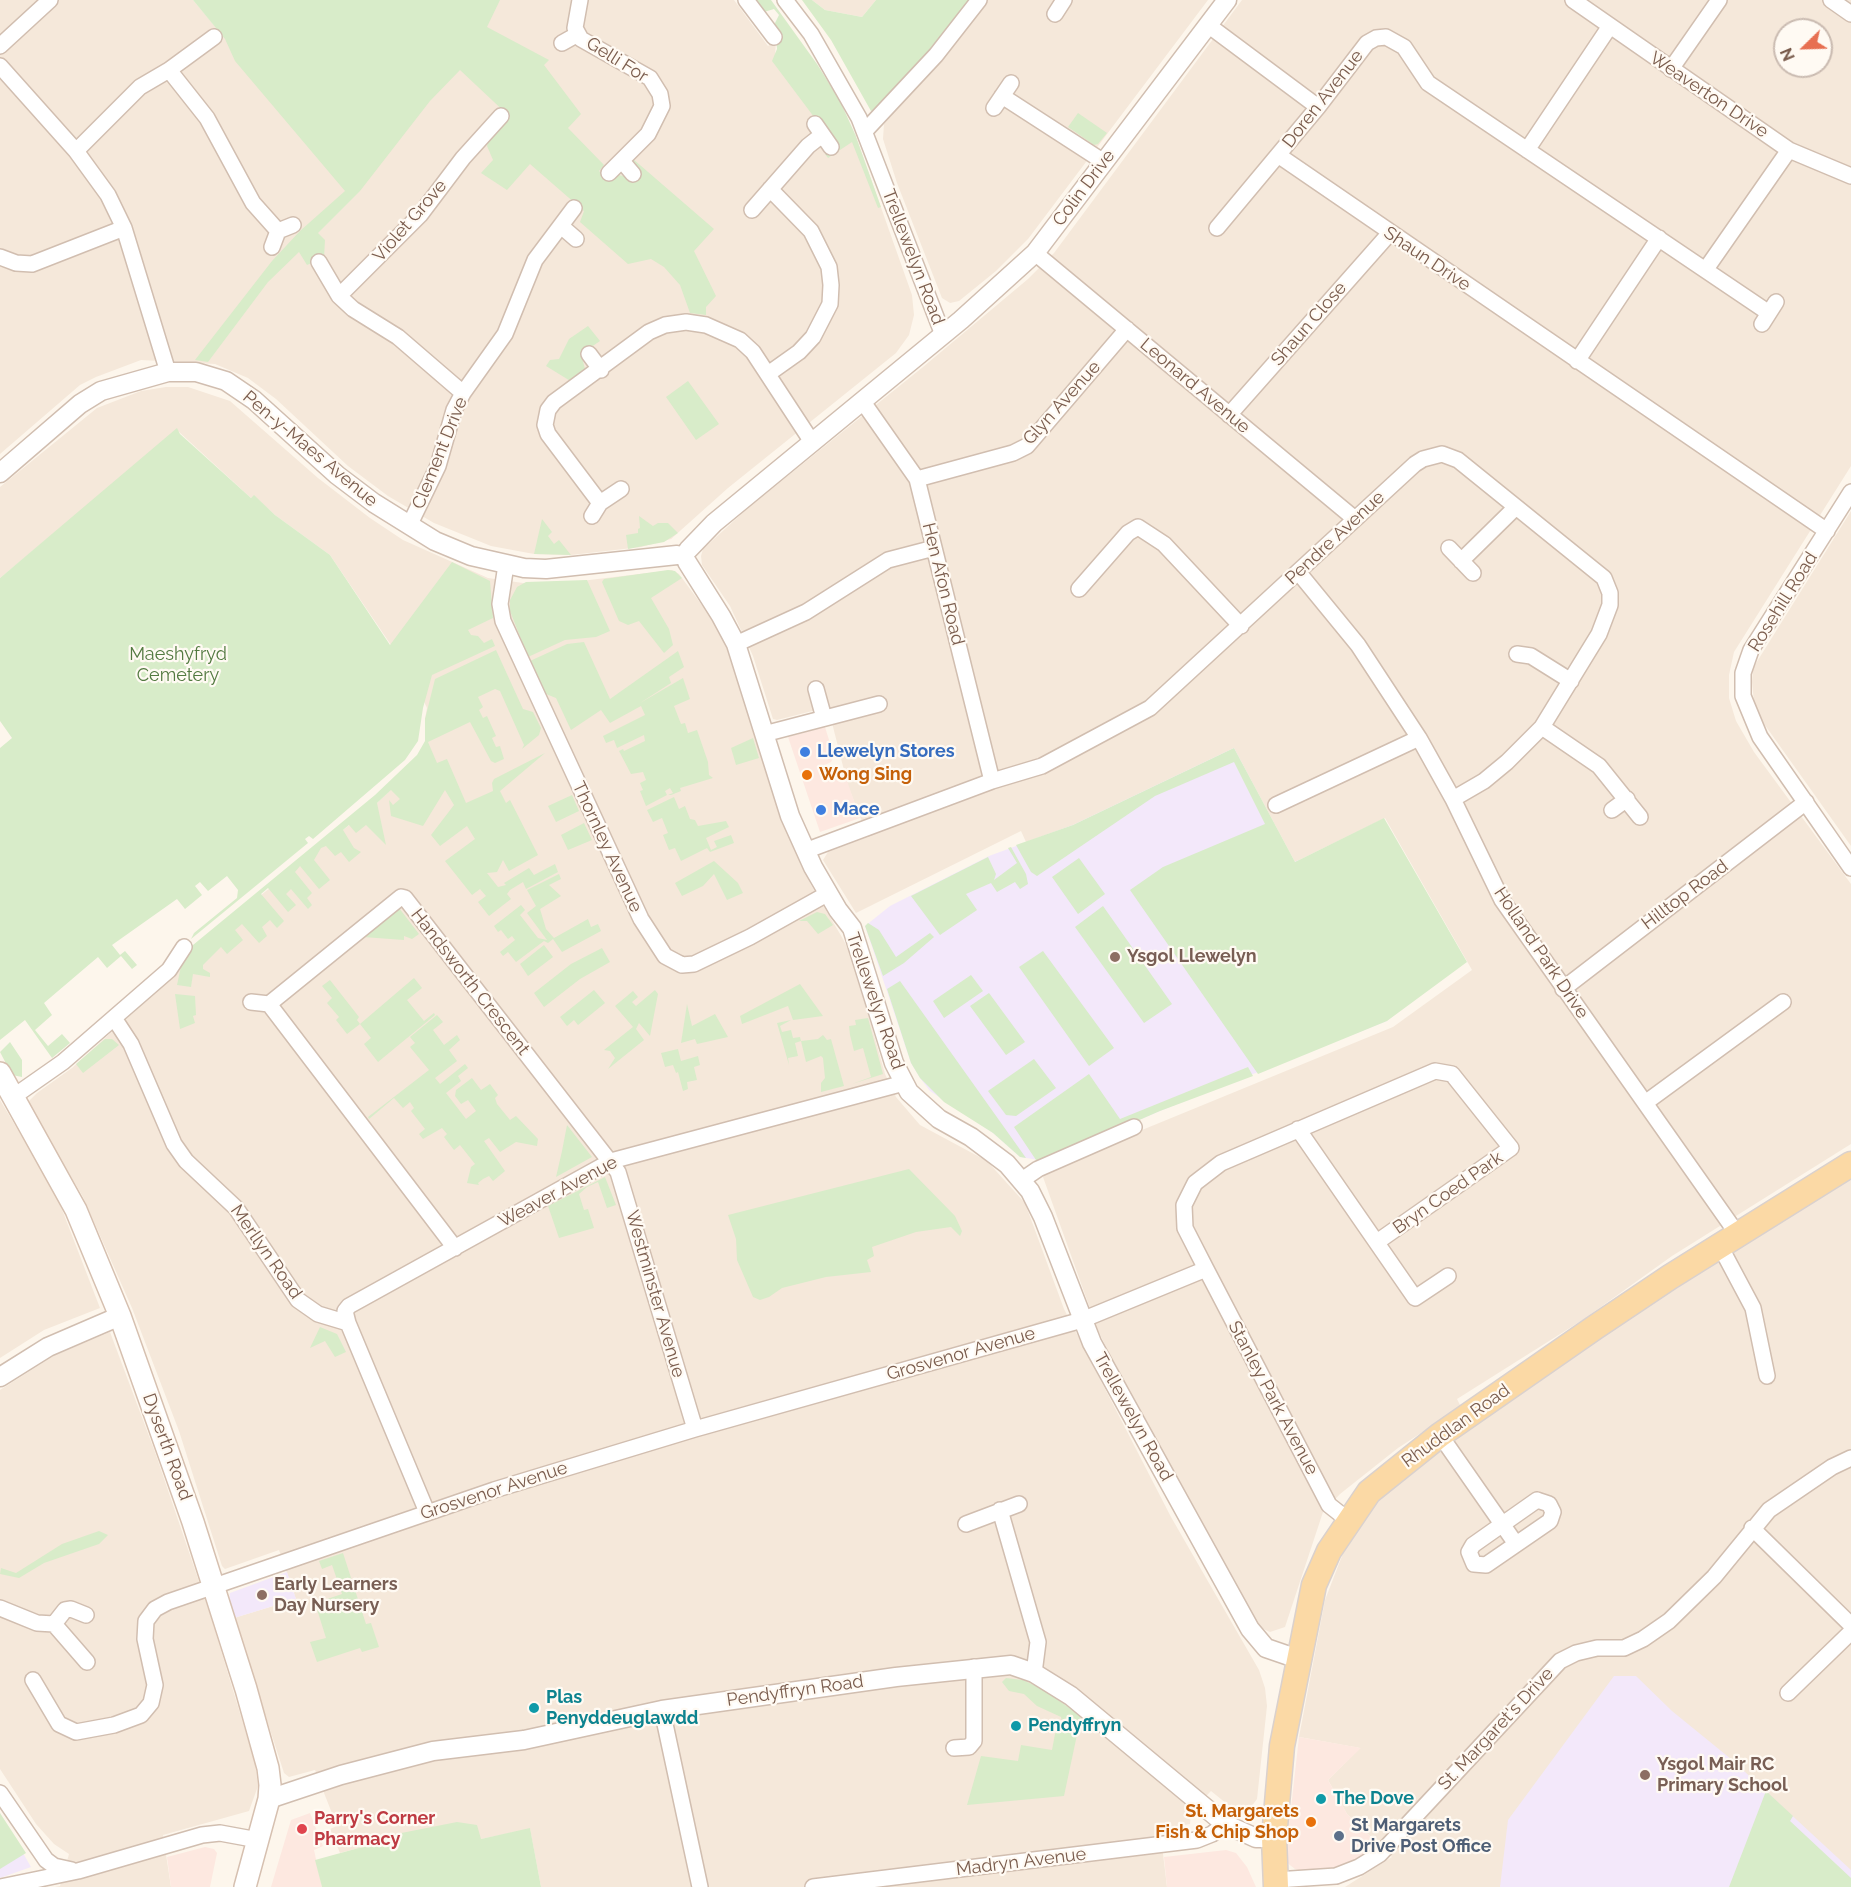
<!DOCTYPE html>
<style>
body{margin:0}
#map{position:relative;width:1851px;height:1887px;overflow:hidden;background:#fdf6ec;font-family:Raleway,sans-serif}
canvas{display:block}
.north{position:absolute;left:1773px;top:18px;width:60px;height:60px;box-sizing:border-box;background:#fffaf3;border:2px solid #cabbb1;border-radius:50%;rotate:247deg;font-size:16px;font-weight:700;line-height:24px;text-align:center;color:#7a5c4d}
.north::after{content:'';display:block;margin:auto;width:21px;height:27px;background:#e76f51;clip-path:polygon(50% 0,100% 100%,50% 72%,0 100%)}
</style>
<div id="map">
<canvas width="1851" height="1887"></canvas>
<div class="north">N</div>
</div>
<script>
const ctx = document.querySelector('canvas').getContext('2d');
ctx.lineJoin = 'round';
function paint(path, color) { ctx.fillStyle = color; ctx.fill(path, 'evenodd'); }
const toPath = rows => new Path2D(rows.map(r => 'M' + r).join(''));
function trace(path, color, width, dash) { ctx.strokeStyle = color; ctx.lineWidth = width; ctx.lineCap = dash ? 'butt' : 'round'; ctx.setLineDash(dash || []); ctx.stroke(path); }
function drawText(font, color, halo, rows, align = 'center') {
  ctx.font = font + ' Raleway,sans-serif'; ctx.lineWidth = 4.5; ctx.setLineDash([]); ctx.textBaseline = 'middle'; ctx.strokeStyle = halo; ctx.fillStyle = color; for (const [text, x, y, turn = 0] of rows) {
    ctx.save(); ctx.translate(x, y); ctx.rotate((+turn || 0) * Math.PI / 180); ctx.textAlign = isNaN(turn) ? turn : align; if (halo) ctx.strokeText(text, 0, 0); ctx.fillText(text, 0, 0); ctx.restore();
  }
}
const residential = toPath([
 [0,0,193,0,219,31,244,0,734,0,768,46,776,40,775,57,835,145,855,134,912,295,914,315,909,335,896,353,728,488,671,539,641,547,571,555,534,554,491,546,434,523,388,496,348,466,276,399,248,378,215,364,141,360,96,377,80,385,0,454],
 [812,0,876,0,862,17,825,10],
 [987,0,1208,0,1028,239,996,271,959,301,950,303,942,298,897,183,883,139,884,124],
 [1242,0,1851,0,1851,466,1734,652,1729,675,1729,698,1736,721,1754,752,1851,884,1851,1144,1672,1256,1584,1319,1457,1399,1461,1407,1398,1448,1340,1494,1323,1512,1285,1627,1270,1632,1261,1628,1252,1617,1130,1397,1097,1328,1043,1177,1047,1169,1393,1027,1472,970,1385,818,1295,862,1234,748,1073,825,1026,842,1021,831,856,913,823,860,828,852,868,837,848,786,828,707,777,720,773,719,753,656,730,606,702,565,701,556,703,549,748,508,923,367,1028,279,1054,253],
 [1785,30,1821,30,1821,66,1785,66],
 [166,387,188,387,230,401,318,478,370,518,403,540,488,578,523,583,573,582,672,570,679,574,715,623,729,653,783,824,811,885,843,939,852,957,885,1074,896,1097,920,1125,987,1161,1025,1203,1064,1309,1171,1517,1259,1670,1265,1688,1267,1706,1257,1799,1251,1807,1242,1811,1232,1808,1211,1791,1191,1812,1190,1824,1160,1829,1167,1887,541,1887,530,1829,481,1839,376,1839,378,1843,340,1853,330,1829,337,1826,315,1770,289,1777,284,1773,234,1618,296,1599,279,1550,225,1569,222,1566,179,1431,132,1308,83,1197,31,1109,29,1101,37,1093,72,1068,180,970,183,957,377,803,427,755,425,719,427,708,395,640,391,645,330,555,275,515,254,496,251,498,178,431,0,578,0,487,97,408,141,391],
 [1851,511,1851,846,1762,721,1754,702,1752,682,1753,668],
 [0,1100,56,1194,100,1308,44,1330,0,1358],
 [1851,1178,1851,1887,1508,1887,1502,1883,1500,1887,1345,1887,1392,1857,1347,1814,1328,1780,1360,1748,1299,1737,1325,1600,1347,1543,1370,1509,1406,1473,1429,1455,1655,1302],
 [110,1332,155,1452,210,1614,255,1763,258,1786,249,1811,163,1835,171,1887,55,1887,60,1886,69,1854,54,1844,36,1824,0,1769,0,1390,55,1355]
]);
const commercial = toPath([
 [825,727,834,756,831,762,823,766,827,776,844,772,860,818,820,832,788,737],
 [1299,1737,1361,1748,1328,1780,1347,1814,1378,1844,1362,1857,1337,1868,1304,1872,1295,1869,1286,1862,1284,1814,1291,1808],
 [310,1813,323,1846,314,1850,322,1887,271,1887,291,1820],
 [205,1847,214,1849,217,1853,210,1887,171,1887,167,1857],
 [1226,1850,1236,1853,1247,1867,1256,1887,1167,1887,1164,1857]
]);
const education = toPath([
 [1234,748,1294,862,1299,860,1387,1021,1160,1111,1045,1161,1020,1157,993,1133,930,1091,920,1078,911,1063,865,926,890,906,989,856,1073,825],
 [287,1572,296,1599,234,1618,229,1601,230,1593],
 [1614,1676,1636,1676,1672,1711,1731,1759,1851,1870,1851,1887,1500,1887,1508,1820],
 [0,1813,31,1867,0,1878]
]);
const green = toPath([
 [193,0,500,0,487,27,549,60,544,65,581,114,568,128,604,165,599,171,607,179,618,175,629,177,636,169,633,159,714,229,694,251,716,296,706,307,706,315,690,313,680,285,664,267,651,259,628,264,580,222,584,211,530,164,507,190,481,173,493,160,487,146,490,137,510,117,460,70,430,101,360,191,318,233,325,240,324,258,307,265,299,252,268,282,208,362,195,360,272,261,300,231,345,191,235,61,225,39],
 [753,0,771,0,817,64,840,101,855,134,881,207,878,208,852,142,828,158,825,154,835,145,772,61,777,49,775,23,779,15,774,9,764,12,760,10],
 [802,0,812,0,825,10,862,17,876,0,969,0,911,73,879,108,871,111,831,40],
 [1078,113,1107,133,1098,144,1094,145,1068,127],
 [588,326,600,341,581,354,585,369,572,382,546,366,550,360,559,359,569,339],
 [688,381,719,424,696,440,666,397],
 [177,428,180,434,251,498,254,495,275,515,330,555,390,645,452,562,490,581,493,618,468,630,471,635,478,636,484,643,492,639,495,646,432,675,423,708,418,741,405,760,313,839,309,836,305,839,308,843,191,939,194,933,237,898,238,890,227,876,208,891,200,882,195,886,202,895,185,909,177,899,112,945,120,955,125,951,137,965,132,969,121,956,107,968,98,957,44,1003,52,1015,35,1030,48,1046,62,1034,70,1043,52,1058,25,1020,0,1040,0,748,12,738,0,721,0,578],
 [639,516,653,526,658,523,668,523,678,533,664,542,628,549,626,535,638,533,638,529,640,528],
 [542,519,552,532,548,536,554,544,559,540,571,555,534,554],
 [668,570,675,571,682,578,651,598,669,629,673,645,664,653,639,621,628,625,619,621,602,582,604,579],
 [587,580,610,631,596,637,565,640,528,657,510,611,510,600,517,587,526,582],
 [584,642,610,699,678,651,684,667,669,677,671,683,640,703,683,678,690,699,674,706,681,724,685,723,688,733,697,730,708,762,709,775,713,778,680,788,681,791,671,795,668,795,673,793,670,788,665,791,667,795,646,806,640,791,643,790,640,783,646,780,643,772,631,774,619,751,623,749,624,751,645,741,644,735,617,748,614,740,606,743,603,736,645,715,641,706,610,723,601,710,571,730,556,698,546,694,530,661,567,644],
 [496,650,523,709,533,712,541,728,539,735,522,749,524,745,500,691,495,689,478,697,483,707,479,710,483,718,487,716,496,736,492,738,496,747,500,746,504,759,495,763,491,761,470,722,428,742,437,763,447,759,466,803,493,791,492,783,494,779,545,753,500,791,506,803,510,800,538,855,509,871,503,860,497,872,487,873,498,887,506,885,504,883,529,868,534,875,555,864,558,872,526,889,523,882,510,890,507,894,511,899,489,916,478,902,486,896,480,889,472,895,445,861,475,839,467,826,440,846,431,835,454,805,445,790,423,826,391,816,389,800,393,805,400,799,391,790,377,803,386,845,366,825,356,833,349,825,343,830,354,848,361,852,349,862,341,852,335,856,326,846,321,848,314,860,330,880,319,889,300,866,295,872,312,893,307,898,312,905,308,909,291,889,286,894,296,905,288,912,268,888,261,894,284,921,277,928,270,920,262,927,267,936,259,943,242,924,235,930,243,940,227,954,221,947,203,965,203,969,210,973,210,977,193,974,191,987,177,985,183,957,193,945,375,795,417,755,425,741,425,719,435,679],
 [753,738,759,758,736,765,731,748],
 [1234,748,1295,862,1384,818,1467,962,1387,1021,1258,1074,1130,890,1163,867,1265,824,1234,762,1155,796,1037,876,1031,872,1016,845,1073,825],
 [572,795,579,811,556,822,548,806],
 [674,797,679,809,685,806,690,819,695,820,698,826,726,821,729,827,706,838,711,850,717,847,714,841,731,835,734,843,710,852,707,848,681,861,675,848,669,850,663,835,668,833,662,818,653,822,647,810],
 [584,823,592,840,568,850,561,835],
 [1011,847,1026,874,1028,884,1020,889,1015,882,997,892,991,883,966,894,977,910,940,935,911,896,988,857,996,874,994,880,1017,863,1008,848],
 [1079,858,1105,894,1078,914,1052,877],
 [714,861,738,883,743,893,727,900,714,874,703,886,682,896,675,883],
 [559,874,561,879,549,885,561,896,540,909,546,929,554,938,588,919,591,927,598,924,601,931,562,952,553,939,548,943,544,941,516,962,508,952,503,956,500,952,515,940,512,936,508,939,501,930,498,932,494,926,521,905,525,910,520,915,538,938,547,940,527,913,536,906,527,890],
 [1103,906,1172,1004,1144,1023,1075,927],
 [399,908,419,934,412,939,404,936,404,940,363,937],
 [817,912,825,914,833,925,818,934,807,921,799,921],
 [868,923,879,930,896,957,930,933,934,937,904,963,883,976,865,926],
 [544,945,553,957,528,976,520,964],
 [602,948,610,962,580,979,544,1007,534,993,571,964],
 [1043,951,1114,1048,1089,1066,1019,967],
 [971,975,983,991,944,1018,933,1001],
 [414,978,422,988,407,1000,424,1021,434,1013,435,1015,378,1062,364,1044,371,1038,360,1024,347,1034,336,1020,339,1017,327,1003,332,998,322,986,330,980,359,1017,357,1020,360,1024],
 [900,981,1026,1158,1020,1157,993,1133,944,1102,920,1078,911,1063,887,989],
 [800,984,823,1016,793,1020,788,1006,742,1024,740,1016],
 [594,990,605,1003,578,1025,574,1020,567,1026,560,1017],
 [655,990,658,994,650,1036,639,1023,636,1029,644,1040,608,1069,615,1058,610,1051,604,1050,633,1027,615,1006,633,991,638,997,632,1002,636,1006],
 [989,993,1025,1042,1006,1055,970,1006],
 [175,994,195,996,196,1015,193,1016,195,1023,180,1029],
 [687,1004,692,1026,715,1014,728,1037,697,1044,695,1039,681,1043],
 [437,1015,443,1022,433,1030,444,1045,457,1035,460,1040,449,1050,457,1061,435,1078,440,1084,465,1064,468,1068,458,1076,461,1081,446,1093,466,1119,476,1111,468,1100,461,1104,455,1096,456,1090,472,1078,481,1090,490,1084,498,1095,495,1098,497,1104,510,1120,516,1116,538,1139,537,1146,516,1142,500,1152,489,1138,484,1141,505,1171,493,1181,489,1176,483,1179,478,1183,479,1185,467,1183,471,1167,475,1164,460,1145,454,1150,444,1137,447,1134,442,1128,423,1139,419,1134,425,1129,411,1111,414,1108,410,1102,403,1108,394,1098,369,1119,368,1117,429,1070,410,1047,415,1043,410,1037],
 [868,1018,883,1074,852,1084,871,1077,863,1048,854,1051,850,1035,849,1026,856,1025,855,1020],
 [791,1020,780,1026,782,1032,791,1030,793,1038,800,1037,801,1041,818,1039,823,1035,827,1040,831,1039,844,1086,821,1092,821,1083,825,1078,823,1058,821,1056,806,1062,801,1041,795,1043,798,1056,788,1058,789,1065,777,1023],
 [105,1039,112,1039,119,1045,83,1073,76,1064],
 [10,1042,22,1060,22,1077,12,1075,0,1052],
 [678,1049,681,1061,698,1056,700,1065,694,1067,697,1080,687,1082,688,1089,683,1091,678,1072,676,1073,673,1065,665,1067,661,1053],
 [1034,1059,1056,1088,1016,1116,1006,1115,988,1091],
 [1248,1067,1253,1076,1160,1111,1045,1161,1036,1160,1014,1127,1089,1074,1120,1119],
 [567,1125,592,1157,556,1177,562,1151],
 [909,1169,955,1216,962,1231,960,1236,951,1227,916,1232,872,1247,874,1256,867,1260,871,1272,826,1277,782,1288,769,1297,760,1300,753,1297,737,1260,736,1239,728,1215],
 [605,1177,616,1205,607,1208,598,1182,587,1187,579,1194,584,1210,588,1209,594,1228,559,1238,548,1206],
 [320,1327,337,1334,346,1352,335,1357,325,1341,310,1348],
 [99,1531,108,1535,99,1544,44,1563,19,1578,0,1574,1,1568,16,1573,62,1544],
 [343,1553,366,1624,371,1623,379,1647,362,1652,360,1648,317,1662,310,1642,326,1638,315,1603,342,1594,332,1565,322,1569,319,1561],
 [1006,1678,1023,1680,1042,1689,1081,1716,1064,1796,967,1805,981,1756,1018,1761,1021,1745,1052,1750,1055,1734,1062,1723,1061,1717,1037,1706,1024,1694,1009,1691,1002,1682],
 [1766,1791,1793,1816,1790,1821,1851,1878,1851,1887,1729,1887],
 [0,1813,26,1853,0,1869],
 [457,1822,477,1825,481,1839,530,1828,541,1887,322,1887,315,1860,377,1843,376,1838]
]);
const minor = toPath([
 [580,0,575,28,581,39,650,78,660,94,662,106,648,134,609,173],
 [746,0,774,37],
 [785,0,811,34,859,118,943,335],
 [1573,0,1789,150,1851,176],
 [1831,0,1851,14],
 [1055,14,1064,0],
 [1208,25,1318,107],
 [562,43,578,34],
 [0,46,50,0],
 [0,66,76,151,108,195,124,228,168,372],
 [1671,69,1719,0],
 [169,70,207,118,253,203,278,231],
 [1002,96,1104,162],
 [994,108,1011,83],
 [815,124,831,147],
 [865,131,936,55,979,0],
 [1527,150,1610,26],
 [76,151,140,87,169,70,214,37],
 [1278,155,1827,531],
 [622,161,633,174],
 [752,210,808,146,822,135],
 [561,226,576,239],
 [1217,228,1318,107,1367,43,1376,38,1386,37,1404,47,1428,83,1769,313],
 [272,247,278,231,293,225],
 [1035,253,1355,519],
 [0,257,16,263,32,264,124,228],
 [319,262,339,296,353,309,398,337,463,393],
 [1706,269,1789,150],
 [339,296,420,215,463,158,501,116],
 [1762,324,1776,302],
 [589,354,601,370],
 [1577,361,1659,238],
 [768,374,799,352,813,337,830,304,831,285,829,267,811,231,770,189],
 [863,402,917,479,992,781],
 [1229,415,1389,234],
 [917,479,1013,453,1027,446,1127,329],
 [1851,492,1751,650,1743,673,1743,696,1760,737,1851,868],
 [600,503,548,434,545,425,548,410,554,402,649,332,665,325,686,322,706,325,740,340,753,352,812,442],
 [592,516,600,503,621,489],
 [409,526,438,466,454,410,463,393,505,334,535,260,574,208],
 [1449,548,1473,573],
 [1461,561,1516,507],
 [506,565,500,604,503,621,641,919,665,956,682,965,694,964,750,937,827,894],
 [1299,573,1358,645,1419,738,1453,799,1502,900,1738,1235],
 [1079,589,1128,533,1138,527,1164,544,1241,626],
 [736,644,806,612,888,560,934,548],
 [1517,654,1531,656,1571,681],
 [816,689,824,718],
 [1542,727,1599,766,1640,817],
 [764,734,879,704],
 [1276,805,1419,738],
 [1612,810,1627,799],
 [805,851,992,781,1042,766,1150,708,1415,464,1423,459,1442,454,1458,460,1604,578,1610,593,1610,605,1599,634,1542,727,1507,762,1484,781,1453,799],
 [1563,989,1806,802],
 [251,1002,269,1004],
 [114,1018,131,1044,174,1144,186,1161,236,1208,298,1300,318,1314,348,1323,427,1512],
 [13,1097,63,1062,169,970,184,947],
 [1645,1103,1783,1002],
 [1298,1129,1415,1298,1448,1276],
 [1022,1180,1038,1169,1134,1127],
 [1720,1246,1753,1308,1767,1376],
 [455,1248,269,1004,401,897,405,898,618,1172,695,1429],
 [348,1323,345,1311,349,1306,611,1161,904,1083],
 [1440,1435,1516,1544],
 [1537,1500,1549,1504,1553,1512,1550,1521,1486,1565,1474,1564,1469,1552,1473,1545,1537,1500],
 [1000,1510,1038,1642,1034,1673],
 [1348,1520,1329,1505,1206,1269,1185,1228,1184,1205,1195,1183,1221,1163,1435,1071,1452,1074,1511,1148,1377,1242],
 [966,1524,1019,1504],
 [1752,1528,1851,1625],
 [0,1608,37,1623,54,1624,87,1662],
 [54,1624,65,1610,71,1609,86,1615],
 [33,1680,59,1724,76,1732,114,1725,141,1715,151,1703,155,1685,145,1639,146,1621,155,1609,168,1602,494,1490,695,1429,1082,1320,1206,1269],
 [1788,1693,1851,1632],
 [662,1710,700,1887],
 [954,1748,969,1747,974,1741,974,1667],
 [0,1793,46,1860,54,1866,72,1870],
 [1276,1880,1336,1876,1359,1867,1380,1854,1560,1661,1576,1653,1597,1648,1624,1648,1643,1639,1669,1621,1714,1577,1769,1510,1832,1467,1851,1458],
 [1,1887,78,1871,202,1835,220,1833,258,1840],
 [813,1887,1197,1840,1212,1834,1225,1824]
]);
const tertiary = toPath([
 [0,473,80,404,101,391,168,372,196,372,226,381,254,400,337,475,374,503,435,541,471,556,524,568,546,569,677,555],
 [688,550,714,523,961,320,1035,253,1227,0],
 [687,562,721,616,736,644,790,816,813,867,838,910,852,928,894,1063,909,1092,939,1119,971,1137,1007,1164,1030,1191,1043,1217,1092,1343,1250,1629,1266,1648,1298,1659],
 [0,1377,48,1347,120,1316],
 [269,1799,341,1775,433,1751,524,1740,662,1710,896,1677,1011,1665,1034,1673,1071,1696,1225,1824,1256,1838,1274,1838]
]);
const secondary = toPath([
 [0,1073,76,1210,120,1316,193,1522,246,1689,268,1768,270,1785,269,1799,245,1887]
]);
const primary = toPath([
 [1276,1887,1274,1838,1282,1746,1314,1585,1329,1551,1369,1492,1440,1435,1594,1328,1670,1277,1851,1164]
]);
const markers = [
 [805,752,6,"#3f7fe0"],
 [807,775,6,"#e8710a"],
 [821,810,6,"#3f7fe0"],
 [1115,957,6,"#8d6e63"],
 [262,1595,6,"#8d6e63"],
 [534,1708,6,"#0f9aa8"],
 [1016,1726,6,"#0f9aa8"],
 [1645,1775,6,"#8d6e63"],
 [1321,1799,6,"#0f9aa8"],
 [1311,1822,6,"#e8710a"],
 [302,1829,6,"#e0444e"],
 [1339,1836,6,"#5c6f8a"]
];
const streetNames = [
 ["Gelli For",617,60,32],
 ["Weaverton Drive",1709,95,34],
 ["Doren Avenue",1323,99,-52],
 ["Colin Drive",1084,188,-53],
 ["Violet Grove",410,221,-49],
 ["Trellewelyn Road",913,257,69],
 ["Shaun Drive",1427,259,34],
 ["Shaun Close",1309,324,-49],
 ["Leonard Avenue",1195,386,40],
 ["Glyn Avenue",1062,403,-48],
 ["Pen-y-Maes Avenue",310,449,40],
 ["Clement Drive",440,453,-68],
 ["Pendre Avenue",1335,538,-43],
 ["Hen Afon Road",943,584,76],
 ["Rosehill Road",1783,602,-58],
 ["Thornley Avenue",607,847,65],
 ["Hilltop Road",1685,895,-37],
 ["Holland Park Drive",1541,953,56],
 ["Handsworth Crescent",470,982,52],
 ["Trellewelyn Road",875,1001,71],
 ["Weaver Avenue",558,1192,-28],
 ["Bryn Coed Park",1448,1193,-35],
 ["Merllyn Road",266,1252,55],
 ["Westminster Avenue",655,1294,74],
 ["Grosvenor Avenue",961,1354,-16],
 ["Stanley Park Avenue",1273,1398,62],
 ["Trellewelyn Road",1133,1417,61],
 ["Rhuddlan Road",1456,1426,-36],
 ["Dyserth Road",167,1447,70],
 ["Grosvenor Avenue",494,1491,-18],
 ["Pendyffryn Road",795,1691,-8],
 ["St. Margaret's Drive",1496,1729,-47],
 ["Madryn Avenue",1021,1862,-7]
];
const parkNames = [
 ["Maeshyfryd",178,655],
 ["Cemetery",178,676]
];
const shopNames = [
 ["Llewelyn Stores",817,752],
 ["Mace",833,810]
];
const foodNames = [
 ["Wong Sing",819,775],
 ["St. Margarets",1299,1812,"right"],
 ["Fish & Chip Shop",1299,1833,"right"]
];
const educationNames = [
 ["Ysgol Llewelyn",1127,957],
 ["Early Learners",274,1585],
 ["Day Nursery",274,1606],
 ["Ysgol Mair RC",1657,1765],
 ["Primary School",1657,1786]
];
const cultureNames = [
 ["Plas",546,1698],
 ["Penyddeuglawdd",546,1719],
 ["Pendyffryn",1028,1726],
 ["The Dove",1333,1799]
];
const healthNames = [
 ["Parry's Corner",314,1819],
 ["Pharmacy",314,1840]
];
const serviceNames = [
 ["St Margarets",1351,1826],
 ["Drive Post Office",1351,1847]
];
paint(residential, '#f5e8da');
paint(commercial, '#fde8e0');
paint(education, '#f3e8fa');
paint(green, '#d8ecc9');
trace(minor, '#d1beb0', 18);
trace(tertiary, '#d1beb0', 21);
trace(secondary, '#d6c0b0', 24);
trace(primary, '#dad1cd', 27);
trace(minor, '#fff', 15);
trace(tertiary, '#fff', 18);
trace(secondary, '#fff', 21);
trace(primary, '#fbd9a5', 24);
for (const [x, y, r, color] of markers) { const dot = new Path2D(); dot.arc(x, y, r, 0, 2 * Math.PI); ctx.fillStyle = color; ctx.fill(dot); trace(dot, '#fffaf3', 2); }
drawText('18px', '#7a5c4d', '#fffaf3', streetNames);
drawText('18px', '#537a41', '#fffaf3', parkNames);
drawText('bold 18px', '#366cbe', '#fffaf3', shopNames, 'left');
drawText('bold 18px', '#c56008', '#fffaf3', foodNames, 'left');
drawText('bold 18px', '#785e54', '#fffaf3', educationNames, 'left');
drawText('bold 18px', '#0d838f', '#fffaf3', cultureNames, 'left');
drawText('bold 18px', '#be3a42', '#fffaf3', healthNames, 'left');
drawText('bold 18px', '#4e5e75', '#fffaf3', serviceNames, 'left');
</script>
